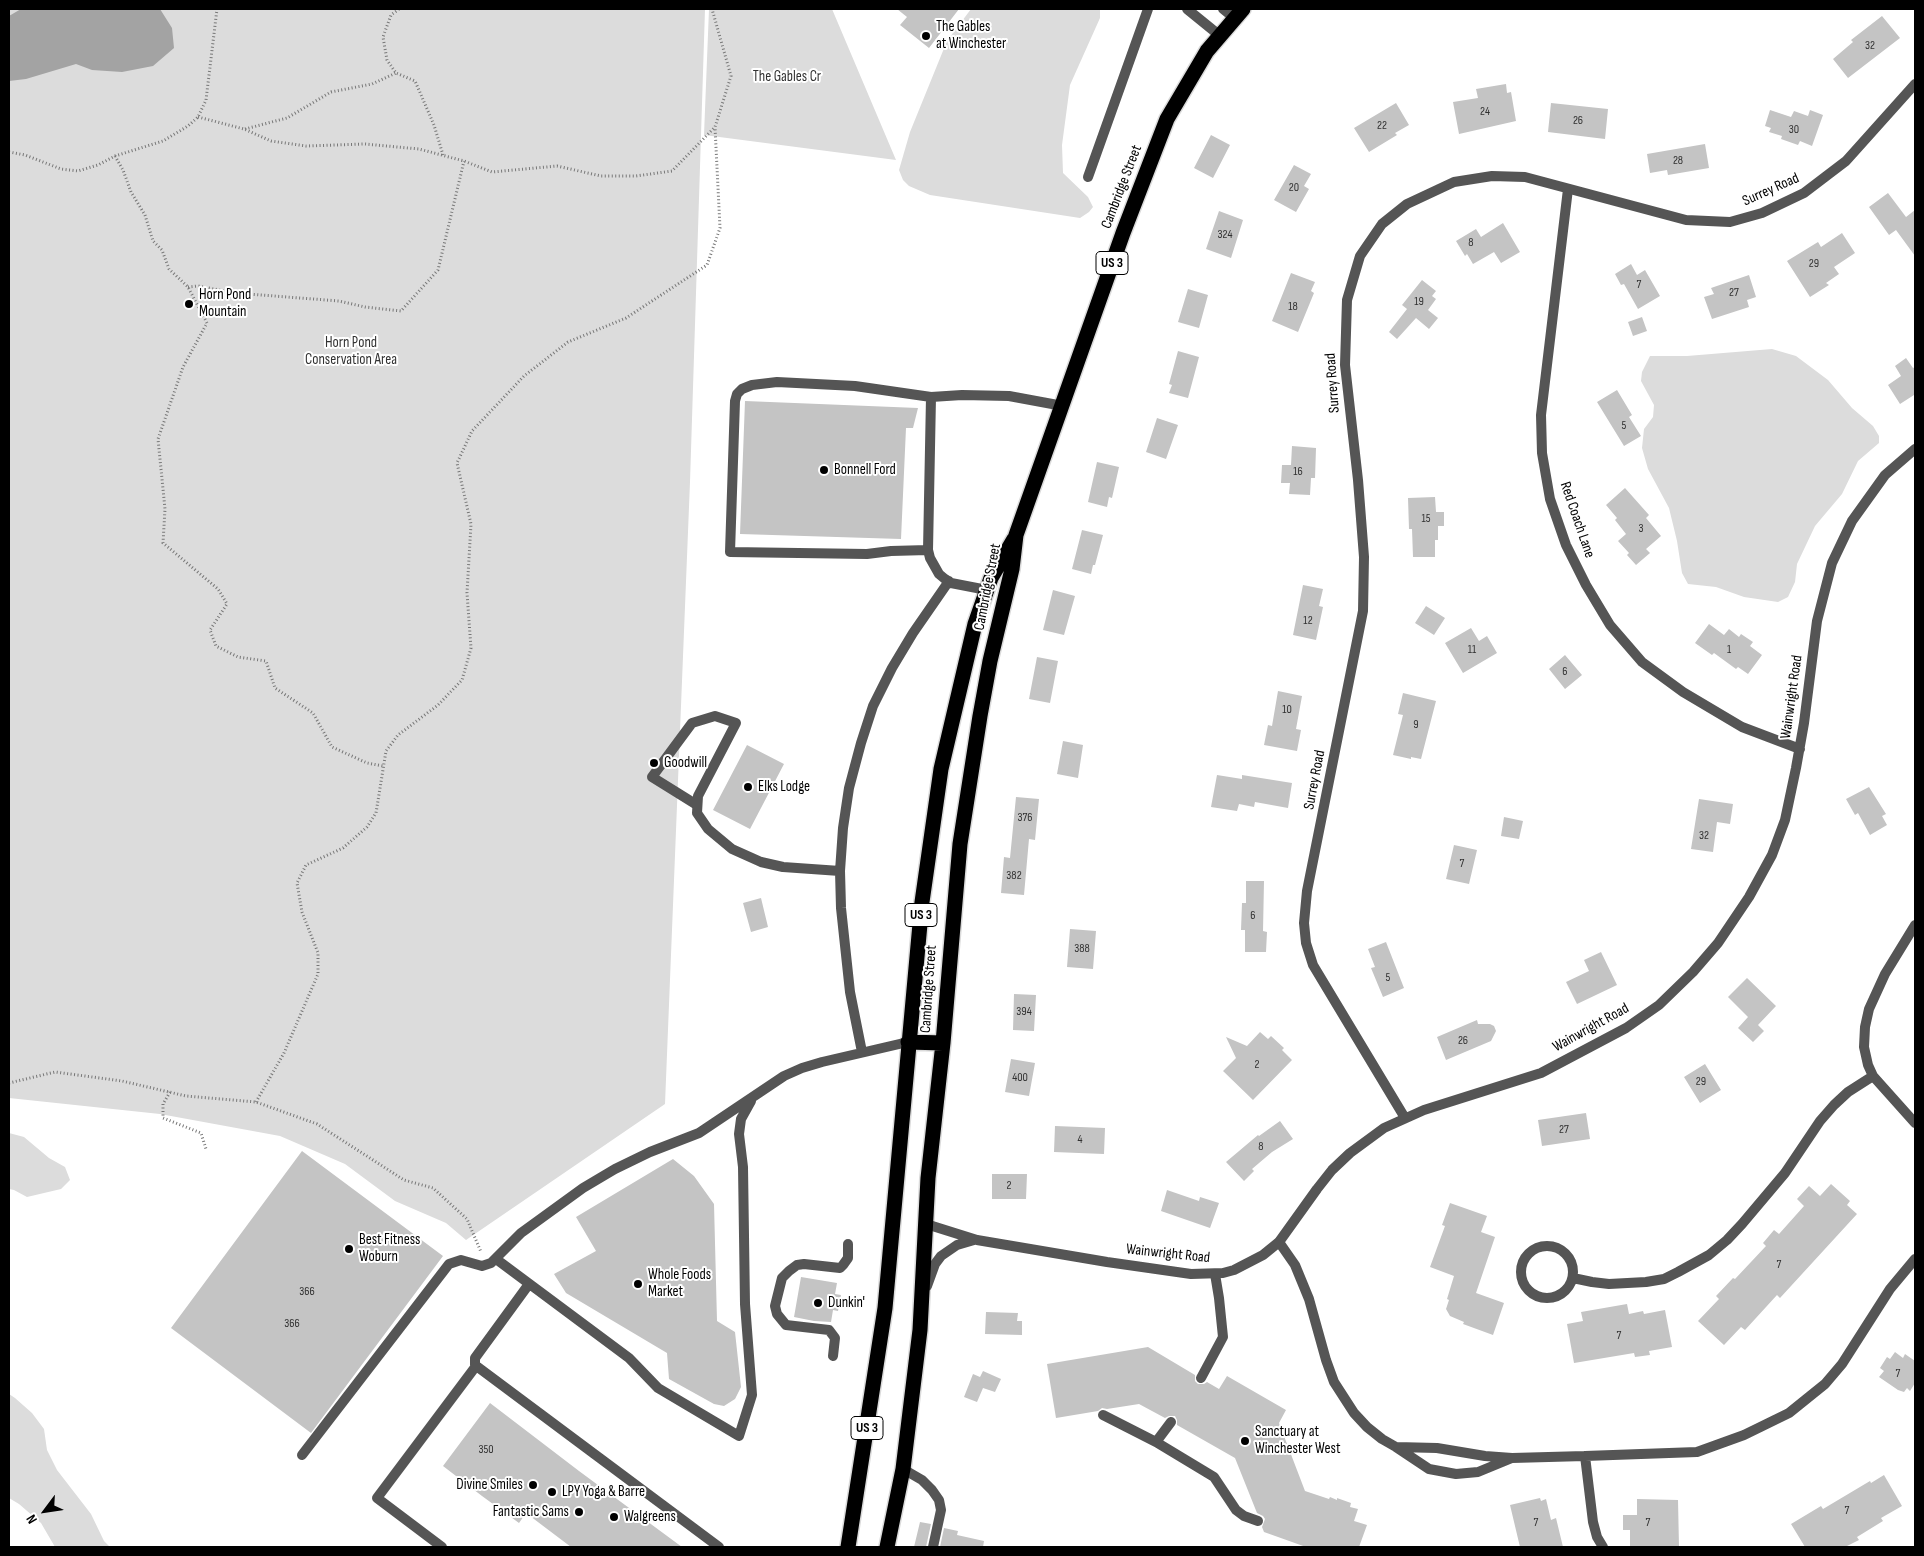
<!DOCTYPE html>
<style>
body{margin:0}
#map{position:relative;width:1924px;height:1556px;overflow:hidden;background:#fff;font-family:"Sofia Sans Condensed",sans-serif}
canvas{display:block}
.frame{position:absolute;inset:0;border:10px solid #000;pointer-events:none}
.north{position:absolute;left:20px;top:1486px;width:50px;height:50px;-webkit-text-stroke:4px #fff;paint-order:stroke;rotate:239deg;font-size:14px;font-weight:700;line-height:20px;text-align:center;color:#000}
.north::after{content:'';display:block;margin:auto;width:18px;height:22px;background:#000;clip-path:polygon(50% 0,100% 100%,50% 72%,0 100%)}
</style>
<div id="map">
<canvas width="1924" height="1556"></canvas>
<div class="frame"></div>
<div class="north">N</div>
</div>
<script>
const ctx = document.querySelector('canvas').getContext('2d');
ctx.lineJoin = 'round';
function paint(path, color) { ctx.fillStyle = color; ctx.fill(path, 'evenodd'); }
const toPath = rows => new Path2D(rows.map(r => 'M' + r).join(''));
function trace(path, color, width, dash) { ctx.strokeStyle = color; ctx.lineWidth = width; ctx.lineCap = dash ? 'butt' : 'round'; ctx.setLineDash(dash || []); ctx.stroke(path); }
function drawText(font, color, halo, rows, align = 'center') {
  ctx.font = font + ' "Sofia Sans Condensed",sans-serif'; ctx.lineWidth = 4; ctx.setLineDash([]); ctx.textBaseline = 'middle'; ctx.strokeStyle = halo; ctx.fillStyle = color; for (const [text, x, y, turn = 0] of rows) {
    ctx.save(); ctx.translate(x, y); ctx.rotate((+turn || 0) * Math.PI / 180); ctx.textAlign = isNaN(turn) ? turn : align; if (halo) ctx.strokeText(text, 0, 0); ctx.fillText(text, 0, 0); ctx.restore();
  }
}
const green = toPath([
 [9,9,705,9,690,482,665,1104,466,1240,446,1223,395,1201,345,1164,280,1136,160,1114,9,1098],
 [709,9,832,9,896,160,704,135],
 [971,9,1100,9,1100,18,1070,85,1062,145,1063,173,1088,197,1093,207,1089,212,1080,218,930,195,909,186,903,180,899,170,910,132,947,41],
 [1772,349,1796,356,1828,380,1852,408,1873,426,1879,436,1879,443,1858,461,1842,494,1815,526,1797,564,1795,582,1788,597,1778,602,1744,597,1716,587,1688,584,1682,573,1677,541,1669,508,1648,469,1642,448,1644,429,1653,417,1654,405,1641,381,1642,372,1650,356,1687,356],
 [9,1133,24,1137,49,1158,65,1167,70,1180,61,1189,27,1197,14,1190,9,1189],
 [9,1394,15,1398,32,1413,44,1429,47,1450,57,1470,91,1514,104,1541,110,1547,55,1547,41,1523,19,1504,9,1498]
]);
const water = toPath([
 [21,9,160,9,172,28,174,48,153,66,122,72,92,70,76,64,26,79,9,81,9,16]
]);
const building = toPath([
 [897,9,959,9,929,48,900,25,907,17],
 [1882,16,1900,38,1848,78,1833,59,1853,42,1851,40],
 [1506,84,1507,93,1511,92,1516,121,1459,134,1453,102,1478,98,1476,89],
 [1396,103,1409,125,1395,133,1397,135,1369,152,1354,128],
 [1551,103,1608,109,1605,139,1548,132],
 [1770,110,1791,117,1794,111,1808,116,1810,110,1823,115,1812,146,1800,141,1798,145,1781,139,1782,136,1769,132,1771,128,1765,126],
 [1211,135,1230,145,1213,178,1194,168],
 [1705,144,1709,168,1668,175,1667,170,1650,173,1647,154],
 [1294,165,1311,174,1304,186,1309,189,1296,212,1274,200],
 [1888,193,1906,217,1915,210,1915,256,1896,230,1889,235,1869,207],
 [1219,211,1243,220,1231,258,1206,249],
 [1503,223,1520,252,1501,263,1494,252,1473,264,1467,254,1465,256,1456,241,1476,229,1481,237],
 [1842,233,1855,253,1834,267,1839,274,1826,283,1829,285,1810,297,1787,261,1818,242,1821,247],
 [1631,264,1637,275,1645,270,1660,296,1638,309,1624,284,1621,285,1615,274],
 [1291,273,1315,282,1311,291,1314,293,1298,332,1272,321],
 [1749,275,1756,297,1747,300,1749,307,1712,319,1704,297,1714,294,1711,288],
 [1422,280,1436,291,1432,296,1436,299,1428,310,1438,318,1429,329,1416,318,1397,339,1389,332,1407,309,1402,305],
 [1188,289,1208,295,1199,328,1178,322],
 [1642,317,1647,331,1633,336,1628,322],
 [1178,351,1199,357,1188,398,1169,393,1172,385,1169,384],
 [1906,358,1913,368,1915,367,1915,397,1914,395,1900,404,1888,385,1901,376,1895,366],
 [1617,390,1632,415,1629,417,1641,436,1624,446,1597,402],
 [745,401,918,408,913,428,906,428,901,539,740,534],
 [1157,418,1178,425,1166,459,1146,452],
 [1292,446,1316,448,1315,478,1311,478,1310,495,1289,494,1290,483,1281,483,1282,465,1291,465],
 [1097,462,1119,467,1112,498,1109,497,1107,507,1088,502],
 [1625,488,1649,515,1646,518,1661,536,1646,549,1650,553,1636,565,1627,555,1629,553,1618,541,1626,534,1615,520,1617,518,1606,505],
 [1435,497,1436,512,1444,512,1444,526,1438,526,1438,540,1435,540,1435,557,1413,557,1412,529,1409,529,1408,498],
 [1082,530,1103,535,1095,565,1093,565,1091,574,1072,569],
 [1303,585,1323,589,1319,606,1323,607,1316,640,1293,635],
 [1053,590,1075,596,1064,635,1043,630],
 [1426,606,1445,618,1434,635,1415,623],
 [1709,624,1724,635,1729,629,1739,637,1741,634,1753,642,1750,646,1762,655,1748,674,1738,667,1736,669,1714,653,1712,655,1695,643],
 [1471,628,1479,641,1487,636,1497,653,1463,673,1445,643],
 [1565,655,1582,675,1565,689,1549,669],
 [1037,657,1058,661,1050,703,1029,699],
 [1278,691,1302,696,1296,729,1301,730,1297,751,1264,745,1268,725,1272,726],
 [1403,693,1436,701,1421,759,1411,757,1411,759,1393,755,1403,715,1398,714],
 [1063,741,1083,745,1078,778,1057,774],
 [747,745,784,764,750,829,713,810],
 [1217,775,1242,779,1242,775,1292,783,1288,808,1255,802,1254,807,1239,804,1237,811,1211,807],
 [1869,787,1886,814,1882,816,1887,825,1870,835,1858,813,1855,815,1846,799],
 [1016,797,1039,799,1035,840,1029,839,1024,895,1001,893,1004,857,1010,858],
 [1699,799,1733,804,1730,824,1717,822,1713,852,1691,849],
 [1504,817,1523,821,1519,839,1501,836],
 [1454,845,1477,850,1469,884,1446,879],
 [1246,881,1264,881,1263,931,1267,932,1266,952,1245,952,1245,930,1241,930,1242,903,1246,903],
 [761,898,768,927,751,932,743,903],
 [1070,929,1096,931,1093,969,1067,967],
 [1386,942,1404,988,1383,997,1371,968,1375,967,1368,949],
 [1601,952,1617,985,1577,1004,1566,982,1589,971,1584,960],
 [1747,978,1776,1006,1758,1025,1764,1031,1753,1042,1738,1028,1748,1017,1728,997],
 [1014,994,1036,995,1034,1031,1013,1030],
 [1477,1020,1478,1024,1490,1024,1494,1026,1496,1031,1491,1041,1446,1060,1437,1037],
 [1260,1032,1268,1039,1271,1036,1284,1048,1282,1050,1292,1060,1253,1100,1223,1071,1236,1058,1226,1037,1247,1046],
 [1011,1059,1035,1063,1029,1096,1005,1092],
 [1705,1064,1721,1090,1700,1103,1684,1077],
 [1586,1113,1590,1139,1542,1146,1538,1120],
 [1280,1121,1293,1139,1272,1152,1252,1169,1254,1171,1244,1181,1226,1162,1258,1135,1259,1136],
 [1055,1126,1105,1128,1104,1154,1054,1152],
 [302,1151,443,1256,311,1433,171,1328],
 [673,1159,694,1176,714,1204,717,1321,735,1332,741,1387,735,1399,724,1406,714,1404,669,1379,667,1353,566,1293,554,1274,596,1251,576,1217],
 [992,1174,1027,1174,1026,1199,992,1199],
 [1831,1184,1850,1201,1847,1205,1857,1214,1780,1298,1777,1295,1745,1330,1741,1327,1724,1345,1698,1321,1719,1299,1716,1296,1733,1278,1735,1279,1766,1246,1763,1243,1774,1230,1779,1234,1804,1206,1797,1199,1809,1186,1820,1196],
 [1167,1190,1199,1201,1200,1197,1219,1203,1210,1228,1161,1211],
 [1450,1203,1487,1216,1481,1232,1495,1237,1476,1293,1504,1303,1493,1335,1463,1324,1464,1322,1450,1316,1446,1309,1449,1300,1447,1299,1454,1276,1430,1267,1445,1226,1442,1225],
 [801,1277,837,1283,835,1294,841,1295,838,1311,833,1310,831,1322,814,1321,794,1317],
 [1627,1304,1629,1314,1643,1311,1644,1314,1665,1310,1672,1347,1649,1351,1650,1355,1635,1357,1634,1353,1574,1363,1567,1324,1583,1321,1581,1312],
 [986,1312,1018,1313,1017,1321,1022,1321,1022,1335,985,1334],
 [1148,1347,1195,1375,1195,1381,1198,1384,1204,1384,1207,1382,1219,1389,1227,1376,1286,1410,1279,1423,1305,1491,1329,1499,1330,1497,1337,1500,1337,1498,1351,1503,1350,1507,1358,1509,1354,1521,1367,1525,1359,1547,1306,1547,1264,1532,1262,1527,1265,1519,1263,1516,1257,1513,1235,1458,1177,1425,1177,1420,1175,1416,1169,1416,1165,1418,1139,1404,1107,1409,1102,1408,1098,1411,1056,1418,1047,1364],
 [1895,1352,1903,1358,1905,1354,1915,1361,1915,1383,1910,1391,1907,1388,1904,1392,1898,1390,1879,1377,1884,1371,1880,1368,1887,1357,1890,1359],
 [983,1371,1001,1379,995,1392,983,1388,977,1402,964,1397,973,1374,980,1377],
 [490,1403,579,1471,682,1547,571,1547,526,1513,519,1523,482,1496,443,1466],
 [1884,1475,1902,1506,1881,1518,1883,1521,1857,1537,1859,1540,1845,1547,1805,1547,1791,1524,1821,1506,1823,1509,1870,1481,1871,1483],
 [1540,1498,1541,1501,1546,1499,1551,1520,1556,1518,1563,1547,1520,1547,1510,1505],
 [1637,1499,1678,1500,1679,1547,1630,1547,1630,1530,1623,1530,1623,1515,1637,1515],
 [920,1522,931,1524,926,1547,914,1547],
 [944,1528,958,1531,957,1535,984,1541,983,1547,940,1547]
]);
const path = toPath([
 [399,9,391,15,383,37,387,60,396,73,415,81,434,125,443,155],
 [198,117,244,129,271,141,306,146,365,144,419,149,464,161,492,172,557,166,601,176,636,176,672,171,715,127,731,76,712,9],
 [245,129,287,118,331,92,372,84,396,73],
 [9,152,25,155,61,169,78,171,98,165,115,156,163,141,188,126,198,117,206,100,217,9],
 [115,156,123,170,131,192,145,215,153,241,162,250,169,269,188,287,207,323,183,367,158,439,165,509,163,543,218,589,227,604,210,630,216,646,238,657,266,661,275,688,313,713,332,747,367,763,383,766],
 [188,287,198,286,235,293,339,301,365,307,401,311,438,270,464,161],
 [9,1083,55,1072,122,1081,186,1096,256,1102,317,1124,404,1180,433,1188,467,1219,481,1252],
 [170,1092,163,1104,163,1118,201,1133,206,1149],
 [256,1102,284,1053,318,974,318,953,302,912,297,883,306,865,343,848,367,827,376,813,386,751,398,735,438,705,462,680,471,648,467,593,471,524,457,463,472,431,524,376,568,342,626,318,707,265,720,228,715,127]
]);
const lane = toPath([
 [1187,9,1219,35],
 [1223,9,1234,18],
 [1088,177,1148,9],
 [928,550,891,551,867,554,730,552,735,401,737,394,742,389,752,385,777,382,855,386,931,397],
 [987,590,951,583,945,579,939,574,930,558,928,550,931,397,962,395,1009,396,1063,406],
 [697,805,652,777,692,723,715,716,736,723,698,796,697,813,708,829,732,849,761,862,783,867,840,871],
 [862,1052,850,992,841,908,840,871,843,828,849,788,861,743,873,706,892,668,913,633,949,581],
 [1873,1076,1868,1065,1864,1047,1865,1027,1869,1009,1885,974,1915,925],
 [1279,1242,1295,1265,1309,1299,1326,1360,1334,1382,1354,1413,1367,1427,1382,1439,1396,1447],
 '1521 1272a26 26 0 1 1 52 0a26 26 0 1 1-52 0Z',
 [496,1259,629,1358,658,1388,739,1436,752,1395,745,1304,743,1167,739,1134,741,1119,751,1101],
 [1573,1278,1592,1282,1609,1284,1646,1282,1664,1279,1678,1272,1709,1255,1727,1240,1742,1224,1785,1173,1820,1121,1834,1105,1848,1092,1873,1076,1915,1123],
 [529,1284,475,1358,475,1365,719,1547],
 [833,1356,835,1338,829,1330,786,1325,777,1314,775,1306,782,1278,789,1271,797,1265,804,1264,840,1268,843,1265,848,1258,848,1244],
 [1201,1378,1223,1337,1219,1298,1215,1274],
 [1103,1415,1156,1442,1214,1477,1236,1510,1244,1516,1258,1521],
 [1156,1442,1171,1422],
 [302,1455,449,1264,461,1260,482,1266,491,1263,521,1233,583,1188,615,1169,650,1152,699,1133,784,1076,802,1068,822,1062,908,1042],
 [1512,1458,1485,1456,1437,1448,1396,1447,1429,1469,1456,1474,1478,1472,1512,1458,1585,1456],
 [903,1469,922,1480,932,1490,939,1500,941,1510,933,1547],
 [442,1547,377,1498,476,1366],
 [1603,1547,1597,1537,1593,1522,1585,1456,1697,1452,1744,1435,1789,1413,1825,1384,1842,1364,1890,1289,1915,1259]
]);
const street = toPath([
 [1568,189,1541,415,1542,453,1550,499,1566,545,1586,585,1610,625,1642,662,1683,692,1742,727,1800,749],
 [1405,1118,1313,965,1306,943,1304,923,1307,891,1363,611,1364,557,1358,480,1345,365,1347,300,1360,256,1382,224,1407,204,1454,182,1492,176,1525,177,1686,220,1730,222,1762,213,1804,193,1846,161,1915,84],
 [926,1224,977,1240,1107,1262,1191,1274,1223,1273,1234,1270,1263,1255,1279,1242,1317,1189,1332,1170,1350,1153,1384,1128,1424,1110,1541,1073,1626,1028,1659,1005,1693,972,1718,943,1749,897,1772,855,1785,820,1796,768,1804,723,1817,621,1832,563,1852,521,1885,475,1915,449],
 [927,1286,935,1264,941,1256,957,1245,974,1240]
]);
const highway = toPath([
 [908,1042,943,1043],
 [848,1547,885,1308,922,902,941,769,975,624,991,578,1014,539],
 [887,1547,903,1469,920,1330,928,1178,943,1043,960,844,980,716,990,661,1012,569,1016,535,1123,233,1167,119,1207,51,1243,9]
]);
const markers = [
 [926,36,5,"#000"],
 [189,304,5,"#000"],
 [824,470,5,"#000"],
 [654,763,5,"#000"],
 [748,787,5,"#000"],
 [349,1249,5,"#000"],
 [638,1284,5,"#000"],
 [818,1303,5,"#000"],
 [1245,1441,5,"#000"],
 [533,1485,5,"#000"],
 [552,1492,5,"#000"],
 [579,1512,5,"#000"],
 [614,1517,5,"#000"]
];
const numberNames = [
 ["32",1870,46],
 ["24",1485,112],
 ["26",1578,121],
 ["22",1382,126],
 ["30",1794,130],
 ["28",1678,161],
 ["20",1294,188],
 ["324",1225,235],
 ["8",1471,243],
 ["29",1814,264],
 ["7",1639,285],
 ["27",1734,293],
 ["19",1419,302],
 ["18",1293,307],
 ["5",1624,426],
 ["16",1298,472],
 ["15",1426,519],
 ["3",1641,529],
 ["12",1308,621],
 ["11",1472,650],
 ["1",1729,650],
 ["6",1565,672],
 ["10",1287,710],
 ["9",1416,725],
 ["376",1025,818],
 ["32",1704,836],
 ["7",1462,864],
 ["382",1014,876],
 ["6",1253,916],
 ["388",1082,949],
 ["5",1388,978],
 ["394",1024,1012],
 ["26",1463,1041],
 ["2",1257,1065],
 ["400",1020,1078],
 ["29",1701,1082],
 ["27",1564,1130],
 ["4",1080,1140],
 ["8",1261,1147],
 ["2",1009,1186],
 ["7",1779,1265],
 ["366",307,1292],
 ["366",292,1324],
 ["7",1619,1336],
 ["7",1898,1374],
 ["350",486,1450],
 ["7",1847,1511],
 ["7",1536,1523],
 ["7",1648,1523]
];
const shields = [
 [1112,263,32],
 [921,915,32],
 [867,1428,32]
];
const shieldNames = [
 ["US 3",1112,263],
 ["US 3",921,915],
 ["US 3",867,1428]
];
const poiNames = [
 ["The Gables",936,27],
 ["at Winchester",936,44],
 ["Horn Pond",199,295],
 ["Mountain",199,312],
 ["Bonnell Ford",834,470],
 ["Goodwill",664,763],
 ["Elks Lodge",758,787],
 ["Best Fitness",359,1240],
 ["Woburn",359,1257],
 ["Whole Foods",648,1275],
 ["Market",648,1292],
 ["Dunkin'",828,1303],
 ["Sanctuary at",1255,1432],
 ["Winchester West",1255,1449],
 ["Divine Smiles",523,1485,"right"],
 ["LPY Yoga & Barre",562,1492],
 ["Fantastic Sams",569,1512,"right"],
 ["Walgreens",624,1517]
];
const parkNames = [
 ["The Gables Cr",787,77],
 ["Horn Pond",351,343],
 ["Conservation Area",351,360]
];
const streetNames = [
 ["Cambridge Street",1122,187,-69],
 ["Surrey Road",1771,190,-24],
 ["Surrey Road",1333,383,-94],
 ["Red Coach Lane",1577,520,71],
 ["Cambridge Street",988,587,-79],
 ["Wainwright Road",1792,697,-82],
 ["Surrey Road",1315,780,-79],
 ["Cambridge Street",929,989,-86],
 ["Wainwright Road",1591,1028,-29],
 ["Wainwright Road",1168,1254,6]
];
paint(green, '#dcdcdc');
paint(water, '#a3a3a3');
paint(building, '#c4c4c4');
trace(highway, '#dbdbdb', 18);
trace(path, '#777', 3, [1, 2.5]);
trace(lane, '#555', 10);
trace(street, '#555', 10);
trace(highway, '#000', 15);
for (const [x, y, r, color] of markers) { const dot = new Path2D(); dot.arc(x, y, r, 0, 2 * Math.PI); ctx.fillStyle = color; ctx.fill(dot); trace(dot, '#fff', 2); }
drawText('12px', '#313131', null, numberNames);
for (const [x, y, w] of shields) { const box = new Path2D(); box.roundRect(x - w / 2, y - 11.5, w, 23, 4); ctx.fillStyle = '#fff'; ctx.fill(box); trace(box, '#000', 1); }
drawText('bold 14px', '#000', null, shieldNames);
drawText('15px', '#000', '#fff', poiNames, 'left');
drawText('15px', '#333', '#fff', parkNames);
drawText('15px', '#000', '#fff', streetNames);
</script>
